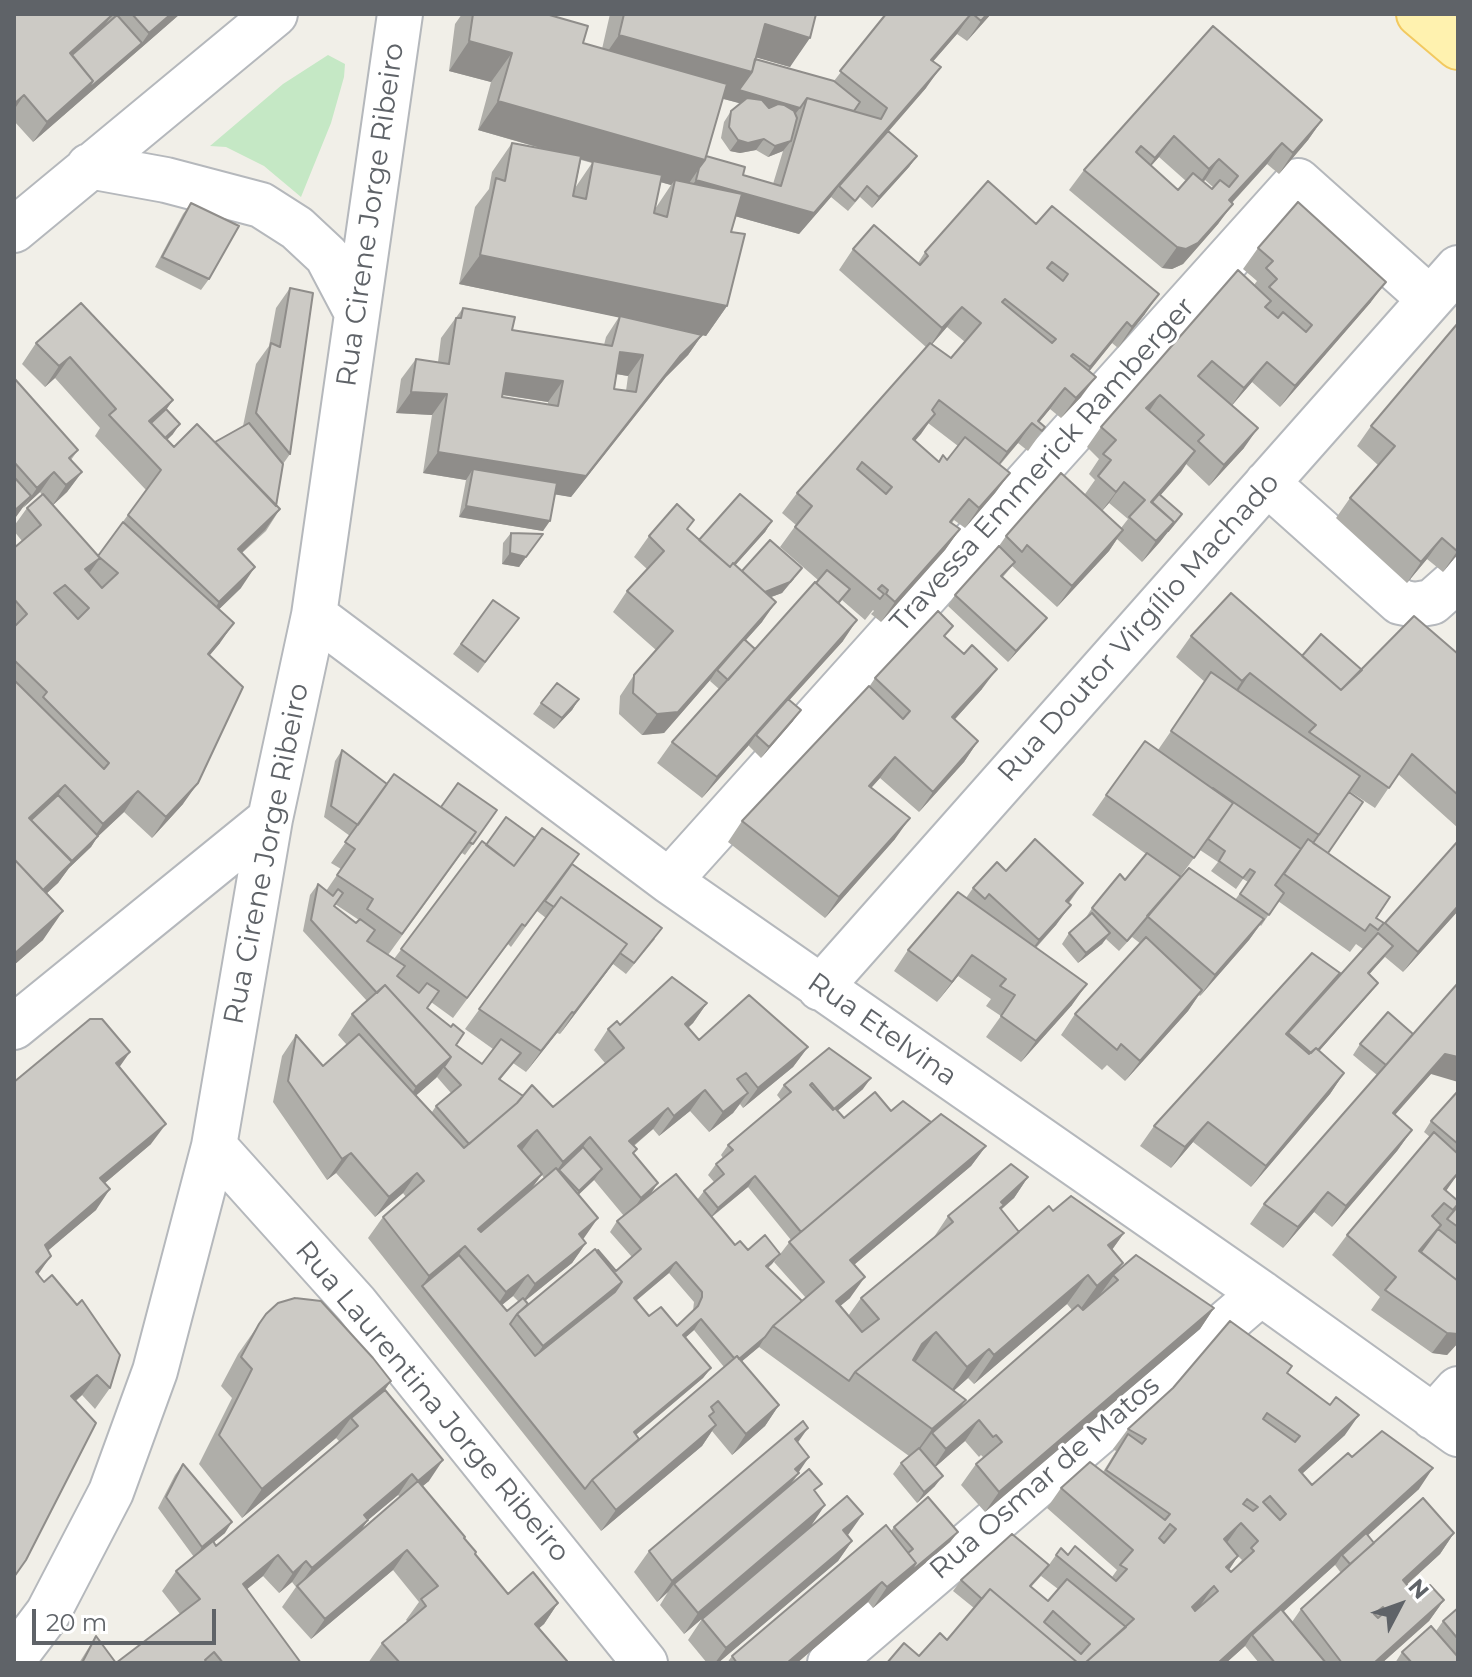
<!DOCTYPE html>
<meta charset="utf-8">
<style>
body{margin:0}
#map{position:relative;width:1472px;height:1677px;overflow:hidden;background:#f1efe8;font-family:Montserrat,sans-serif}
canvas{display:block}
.frame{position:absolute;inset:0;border:16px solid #5f6368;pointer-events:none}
.north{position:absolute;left:1360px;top:1565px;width:80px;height:80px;-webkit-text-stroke:6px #fff;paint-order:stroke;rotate:49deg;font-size:22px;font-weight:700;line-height:32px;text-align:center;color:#5f6368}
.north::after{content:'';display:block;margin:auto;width:28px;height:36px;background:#5f6368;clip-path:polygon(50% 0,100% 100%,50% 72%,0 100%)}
.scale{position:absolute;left:32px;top:1609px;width:184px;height:36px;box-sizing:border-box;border:4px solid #5f6368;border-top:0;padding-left:10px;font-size:24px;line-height:28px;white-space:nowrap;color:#5f6368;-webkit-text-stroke:6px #fff;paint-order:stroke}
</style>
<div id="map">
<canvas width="1472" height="1677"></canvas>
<div class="frame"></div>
<div class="north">N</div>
<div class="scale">20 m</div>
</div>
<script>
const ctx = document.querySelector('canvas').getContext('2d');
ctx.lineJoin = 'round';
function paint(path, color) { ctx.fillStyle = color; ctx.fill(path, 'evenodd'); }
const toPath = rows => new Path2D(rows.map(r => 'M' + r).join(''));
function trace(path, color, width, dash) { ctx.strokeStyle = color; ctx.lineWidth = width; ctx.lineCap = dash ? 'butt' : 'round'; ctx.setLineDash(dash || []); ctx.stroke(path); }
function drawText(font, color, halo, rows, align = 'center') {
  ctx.font = font + ' Montserrat,sans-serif'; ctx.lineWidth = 6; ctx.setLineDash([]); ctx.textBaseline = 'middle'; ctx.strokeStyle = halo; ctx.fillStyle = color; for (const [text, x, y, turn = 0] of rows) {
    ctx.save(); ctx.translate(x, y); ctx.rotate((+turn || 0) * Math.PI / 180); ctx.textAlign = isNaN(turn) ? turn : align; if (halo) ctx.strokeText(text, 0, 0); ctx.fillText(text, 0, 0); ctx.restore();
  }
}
const green = toPath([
 [328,55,345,64,344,77,331,123,301,197,264,166,226,147,210,146,283,84]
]);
const minor = toPath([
 [89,166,166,180,261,205,297,228,327,256,356,311],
 [14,230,275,14],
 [1267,483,1400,602,1415,605,1432,602,1458,579],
 [314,615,669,881,1261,1293,1458,1434],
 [669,881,1298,181,1430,299],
 [820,988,1458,268],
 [14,1027,270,819],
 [214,1146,356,1304,645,1663],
 [1433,1417,1458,1389],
 [14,1658,48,1613,111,1492,155,1371,214,1146,270,819,314,615,400,14],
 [830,1663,1261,1293]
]);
const major = toPath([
 [1419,14,1458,47]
]);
const wall = toPath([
 [14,14,180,14,33,142,14,121],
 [462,14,546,14,583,43,602,49,610,14,816,14,790,67,756,57,755,59,834,81,886,14,991,14,967,41,957,34,933,61,926,88,889,131,917,156,909,167,872,208,860,197,848,211,831,197,799,234,735,216,731,232,727,306,706,336,702,335,688,355,666,377,571,497,555,494,543,531,459,517,466,480,423,473,432,415,396,413,401,379,416,359,438,362,441,338,463,308,512,330,604,345,606,337,619,317,459,284,475,207,489,189,492,172,512,143,540,148,478,130,491,82,449,71,455,24],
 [723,99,740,103,731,111,724,122,721,138,730,151,740,153,756,150,768,157,783,151,773,184,743,175,706,156],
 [581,160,592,163,575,188],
 [660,182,671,185,655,209],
 [616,374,628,376,626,391,614,389],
 [502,395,548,402,548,404,502,397],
 [1213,26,1322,120,1308,140,1279,174,1267,164,1232,203,1218,224,1183,264,1172,269,1162,268,1069,190,1084,170],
 [1159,157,1186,181,1178,190,1151,166],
 [1205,180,1213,187,1212,189,1203,182],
 [191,203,209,279,201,290,155,267,183,214],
 [1036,224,1145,314,1118,348,1112,343,1089,371,1081,397,1061,418,1050,409,1039,422,1045,427,1028,451,1018,443,1000,465,1010,473,995,493,965,528,954,520,952,523,960,529,945,550,881,622,871,614,874,611,873,610,865,620,842,600,839,604,843,641,789,700,793,721,761,758,749,746,749,745,702,798,657,763,672,742,719,689,710,681,711,679,664,733,642,735,619,714,620,696,634,675,656,650,613,612,627,591,647,569,634,557,649,536,688,530,699,540,772,521,765,532,735,565,742,571,794,579,782,593,771,597,762,622,746,640,755,649,818,580,780,547,796,525,782,513,797,493,926,347,839,270,853,249,918,263,925,252],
 [947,327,965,342,951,358,932,344],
 [928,423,958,446,947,460,939,462,915,440],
 [1258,248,1371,302,1280,407,1252,382,1232,405,1244,448,1209,486,1186,464,1160,495,1174,525,1142,562,1117,539,1109,551,1057,607,1012,566,1003,577,1047,618,1039,628,1008,662,948,606,955,595,999,546,1006,536,1085,494,1095,480,1089,474,1099,459,1087,447,1101,427,1254,285,1257,281,1243,269],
 [1109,503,1128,519,1121,528,1102,511],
 [290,288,290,454,283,464,276,506,280,509,266,531,242,553,241,588,219,609,220,643,209,656,183,804,152,838,124,812,98,836,91,847,69,868,58,883,47,893,43,940,14,965,14,548,22,541,14,531,14,526,27,508,42,495,40,492,22,508,14,519,14,378,78,450,71,460,82,472,67,492,53,505,98,556,146,490,95,436,100,428,55,378,45,387,22,364,36,343,173,400,166,409,173,434,167,440,174,447,215,442,243,426,256,364,269,346,276,308],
 [1458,323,1458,554,1443,572,1427,559,1407,583,1336,518,1350,498,1378,465,1357,446,1371,426],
 [511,533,543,534,519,567,502,564,503,543],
 [493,600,519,618,478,673,453,654],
 [1191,636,1302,656,1362,670,1458,654,1458,828,1398,774,1375,808,1349,791,1328,853,1376,918,1384,923,1377,933,1385,923,1458,911,1403,972,1385,957,1369,974,1370,993,1319,1051,1344,1073,1330,1094,1251,1187,1193,1142,1171,1168,1140,1146,1154,1126,1340,973,1333,982,1363,949,1356,944,1350,952,1278,901,1261,926,1260,925,1249,940,1200,996,1199,995,1188,1011,1125,1081,1107,1065,1102,1070,1061,1035,1075,1014,1141,944,1132,937,1119,951,1106,939,1102,944,1078,963,1062,944,1069,933,1085,919,1092,908,1125,880,1146,854,1092,815,1106,795,1158,750,1205,682,1176,657],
 [1218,825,1200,850,1218,862,1211,871,1236,889,1243,879,1248,882,1235,900,1180,877],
 [945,637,982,689,955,719,978,741,964,762,919,812,880,778,871,788,895,839,825,918,728,842,742,821,869,687,875,678],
 [579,699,572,710,554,729,533,714,541,703],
 [342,750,387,784,441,807,497,810,465,855,462,853,388,955,394,959,482,841,486,845,572,864,655,939,626,974,613,964,560,1034,557,1033,526,1072,513,1063,500,1080,523,1096,553,1107,605,1063,594,1050,608,1029,620,1025,707,1003,693,1023,688,1028,699,1040,808,1047,793,1067,743,1108,740,1104,733,1113,709,1132,690,1111,659,1136,653,1129,634,1146,634,1154,650,1195,697,1200,704,1191,714,1182,708,1175,716,1164,723,1158,721,1155,728,1145,781,1100,777,1095,784,1085,829,1048,863,1089,837,1111,844,1118,891,1111,931,1122,986,1146,971,1166,854,1265,850,1298,840,1306,848,1316,861,1298,934,1237,948,1216,1028,1177,1014,1198,1001,1210,1019,1232,1053,1211,1124,1233,1112,1250,1123,1263,1117,1271,1214,1308,1200,1329,985,1512,961,1485,976,1464,984,1458,981,1455,979,1457,965,1441,935,1467,935,1486,917,1503,893,1474,901,1463,909,1456,759,1347,741,1362,779,1405,765,1426,732,1455,712,1431,702,1446,601,1531,368,1238,383,1217,406,1197,403,1193,375,1217,336,1173,327,1180,273,1102,282,1056,296,1035,323,1066,347,1045,338,1035,352,1014,367,1001,303,931,310,895,318,884,326,891,341,869,331,863,350,836,324,817,335,761],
 [335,904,359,920,356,923,334,906],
 [537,911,546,918,465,1029,493,1049,482,1064,456,1045,427,1008,431,1002,453,1018,508,944,511,947],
 [437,1077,451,1093,436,1106,432,1112,416,1095],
 [542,1175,544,1178,531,1189],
 [594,1180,624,1216,617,1221,610,1232,632,1257,616,1271,528,1304,525,1301,572,1263,586,1243,583,1239,579,1194],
 [748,1187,791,1240,774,1262,806,1298,802,1301,768,1268,780,1254,748,1250,735,1245,712,1217],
 [669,1273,694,1302,693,1311,677,1326,649,1316,636,1301],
 [513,1296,519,1302,507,1311,502,1305],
 [1067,1304,1072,1310,960,1409,953,1391,968,1378,974,1384],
 [694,1330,724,1367,639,1439,636,1435,703,1378,711,1368,686,1337],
 [1006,871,1083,883,1069,903,1056,925,1036,948,1072,1005,1021,1062,986,1037,1001,1016,986,1006,991,999,958,976,937,1002,894,971,908,950,966,898,973,888],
 [1413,1034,1431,1074,1395,1115,1412,1130,1397,1151,1332,1227,1314,1212,1283,1248,1250,1224,1264,1204,1377,1075,1353,1055,1360,1044],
 [119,1067,151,1144,105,1183,96,1210,48,1250,38,1275,110,1388,95,1409,82,1395,76,1401,14,1577,14,1082],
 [1458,1091,1458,1167,1446,1191,1458,1205,1453,1211,1458,1206,1458,1343,1447,1355,1432,1353,1371,1310,1380,1297,1332,1255,1347,1235,1430,1137,1424,1132,1431,1121],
 [266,1314,391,1381,385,1390,429,1481,422,1486,475,1554,508,1594,558,1603,544,1624,539,1628,565,1663,368,1663,382,1643,408,1622,406,1620,419,1602,393,1570,311,1639,282,1607,296,1587,292,1582,279,1593,263,1576,247,1589,301,1663,79,1663,96,1636,116,1663,180,1614,162,1591,176,1571,194,1557,158,1508,175,1475,183,1464,225,1533,213,1542,216,1546,340,1442,336,1438,242,1518,199,1464,232,1398,221,1386,238,1354],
 [398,1495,400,1497,360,1531,368,1520],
 [1287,1373,1345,1435,1302,1474,1312,1485,1352,1457,1419,1489,1367,1535,1374,1543,1454,1533,1440,1554,1407,1584,1417,1597,1444,1600,1429,1621,1382,1663,1259,1663,1245,1646,1226,1663,887,1663,919,1656,947,1640,974,1608,953,1591,961,1580,1049,1565,1041,1576,1061,1548,1068,1555,1112,1577,1117,1570,1047,1508,1061,1488,1103,1472,1116,1451,1113,1449,1128,1429],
 [1238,1556,1242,1560,1231,1572,1229,1570],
 [1336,1564,1335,1565,1341,1573,1301,1609,1292,1622,1283,1612],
 [1041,1576,1058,1589,1048,1601,1031,1587],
 [798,1442,799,1473,791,1485,815,1492,811,1526,684,1634,660,1605,668,1592,657,1602,634,1572,649,1551],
 [894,1527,958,1532,950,1542,873,1608,868,1602,797,1663,727,1663,732,1656,891,1531],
 [847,1535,852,1541,838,1561,718,1663,707,1663,688,1640,702,1619],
 [1458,1608,1458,1663,1395,1663,1402,1652,1436,1631,1443,1621]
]);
const shadedWall = toPath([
 [171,14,180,14,33,142,47,122,93,81,142,43,149,33],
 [971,14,957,34,917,80,931,60],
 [987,14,991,14,967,41,981,21],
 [112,15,97,36,65,65,70,53],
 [765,24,810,38,790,67,744,54],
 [619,35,752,72,800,108,792,118,599,64],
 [469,41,512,53,491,82,449,71],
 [941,67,926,88,840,187,839,186,831,197,799,234,681,201,696,180,814,213],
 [24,95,14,110,14,104],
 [498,101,705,160,685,189,675,180,671,185,478,130],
 [1322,120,1308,140,1279,174,1293,153],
 [1174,136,1159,157,1140,178,1155,158],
 [764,139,756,150,740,153,730,151,738,140],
 [791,141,783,151,768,157,775,146],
 [1282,143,1267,164,1215,221,1229,200],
 [917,156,909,167,872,208,879,197],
 [1219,159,1205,180,1195,190,1209,169],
 [1233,204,1218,224,1183,264,1172,269,1162,268,1177,247],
 [480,255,727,306,706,336,702,335,688,355,666,377,571,497,471,481,473,469,466,480,423,473,438,452,586,476,680,356,702,335,459,284],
 [1386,282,1371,302,1280,407,1295,386],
 [1159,294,1145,314,1118,348,1132,327],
 [962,307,947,327,928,349,942,328],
 [1127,322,1112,343,1076,388,1090,367],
 [620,352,643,355,628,376,605,372],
 [70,357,55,378,45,387,59,366],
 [1267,362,1252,382,1229,409,1244,388],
 [506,373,563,381,548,402,492,393],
 [1096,377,1081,397,1061,418,1076,398],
 [1065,388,1050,409,1036,426,1035,425],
 [411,392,447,394,432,415,396,413],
 [1160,395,1146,416,1146,408],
 [173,400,159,420,144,433,149,421],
 [935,414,921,434,899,459,913,439],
 [1032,423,1018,443,992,473,1007,452],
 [180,424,173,434,149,457,157,447],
 [1258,428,1244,448,1209,486,1224,465],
 [1195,451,1181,472,1145,513,1151,502],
 [54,472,40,492,23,508,37,488],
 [82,472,67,492,52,506,66,485],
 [1010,473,995,493,965,528,979,508],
 [1124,482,1109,503,1101,512,1116,492],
 [31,496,16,517,14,519,14,511],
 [466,506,550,521,543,531,459,517],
 [280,509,265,530,224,570,238,549],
 [1182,514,1160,542,1142,562,1156,541],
 [772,521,765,532,715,588,723,577],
 [960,529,945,550,881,622,895,602],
 [1123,530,1109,551,1057,607,1072,586],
 [1442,538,1427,559,1407,583,1421,562],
 [1458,550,1458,554,1443,572],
 [510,553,526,557,519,567,502,564],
 [100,558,85,579,85,569],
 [255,567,241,588,205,623,219,602],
 [802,568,782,593,752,604,755,599],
 [776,602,762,622,718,671,717,670,711,679,664,733,642,735,657,714],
 [1047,618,1039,628,1008,662,1016,651],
 [857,620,843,641,757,736,756,735,749,745,702,798,717,777],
 [234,623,220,643,193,675,208,654],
 [997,669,982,689,938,738,952,717],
 [1250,673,1236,694,1228,702,1242,681],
 [579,699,572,710,554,729,562,718],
 [801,710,793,721,761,758,769,747],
 [978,741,964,762,919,812,933,792],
 [895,757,880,778,854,807,869,786],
 [198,783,183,804,152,838,166,817],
 [65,785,51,806,24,830,29,818],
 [138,791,124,812,89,845,103,824],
 [910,818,895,839,825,918,839,897],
 [98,836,91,847,69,868,58,883,21,917,36,896],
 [1083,883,1068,903,1066,901],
 [1071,905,1056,925,1024,960,1039,940],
 [1458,906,1458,911,1403,972,1418,952],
 [63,911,43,940,14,965,14,954],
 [1264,919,1249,940,1200,996,1215,975],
 [1110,933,1102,944,1078,963,1086,953],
 [627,944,613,964,560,1034,574,1013],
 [1393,946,1385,956,1361,984,1368,973],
 [972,955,958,976,937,1002,952,982],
 [1378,983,1370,993,1306,1066,1313,1055],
 [1087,984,1072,1005,1021,1062,1036,1041],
 [1202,990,1188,1011,1125,1081,1140,1061],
 [707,1003,693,1023,670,1044,685,1024],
 [572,1012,557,1033,526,1072,541,1051],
 [808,1047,793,1067,743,1108,758,1088],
 [130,1052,116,1072,116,1063],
 [1445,1054,1458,1057,1458,1082,1431,1074,1378,1134,1393,1113],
 [451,1057,436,1078,402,1108,416,1087],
 [1344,1073,1330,1094,1251,1187,1266,1166],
 [871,1078,863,1089,827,1120,834,1109],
 [705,1090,690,1111,659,1136,674,1116],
 [748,1093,733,1113,709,1132,723,1112],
 [668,1108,653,1129,615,1161,629,1141],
 [1208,1122,1193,1142,1171,1168,1185,1147],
 [166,1124,151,1144,86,1199,100,1178],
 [537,1130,522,1150,503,1167,518,1146],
 [1412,1130,1397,1151,1332,1227,1346,1206],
 [590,1137,575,1158,548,1183,563,1162],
 [986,1146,971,1166,836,1280,850,1260],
 [351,1153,336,1173,327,1180,342,1159],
 [602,1169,594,1180,571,1202,579,1191],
 [417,1173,403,1193,375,1217,389,1197],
 [542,1174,527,1195,466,1247,478,1229],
 [1458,1174,1446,1191,1444,1189],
 [755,1176,748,1187,710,1218,718,1208],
 [1028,1177,1014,1198,1000,1210,1001,1202],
 [658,1183,644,1204,627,1219,641,1198],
 [110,1189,96,1210,30,1266,45,1245],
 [1328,1192,1314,1212,1283,1248,1298,1227],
 [598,1218,584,1238,565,1255,579,1234],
 [1441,1225,1427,1246,1413,1261,1419,1251],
 [1124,1233,1103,1262,1108,1245],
 [586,1243,572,1263,521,1304,535,1284],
 [465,1246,451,1266,422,1286,429,1276],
 [780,1254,772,1264,758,1277,766,1266],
 [51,1256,37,1276,36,1272],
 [676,1262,669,1273,626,1309,634,1298],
 [1123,1263,1099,1296,1076,1315,1097,1286],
 [528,1275,513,1296,492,1313,506,1292],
 [1088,1275,1067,1304,974,1384,994,1355],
 [865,1277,850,1298,822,1321,836,1301],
 [622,1282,607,1303,529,1366,543,1346],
 [1214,1308,1200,1329,985,1512,999,1492],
 [701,1319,694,1330,676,1346,683,1335],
 [936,1332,916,1361,902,1373,922,1344],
 [1447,1333,1458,1334,1458,1343,1447,1355,1432,1353],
 [765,1337,759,1347,729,1372,736,1361],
 [989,1349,968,1378,947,1397,967,1367],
 [711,1368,703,1378,626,1443,634,1432],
 [97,1375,82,1395,57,1416,71,1396],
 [391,1381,370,1410,351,1418,336,1438,242,1518,262,1489],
 [966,1400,945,1429,932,1433,917,1453,912,1458,932,1429],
 [779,1405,765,1426,732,1455,746,1434],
 [1359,1415,1345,1435,1284,1490,1299,1470],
 [979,1420,965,1441,932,1470,946,1449],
 [716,1425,702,1446,601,1531,616,1510],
 [808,1428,794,1448,795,1439],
 [809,1457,784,1494,674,1584,668,1592,657,1602,672,1581],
 [443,1460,429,1481,404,1502,418,1481],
 [1433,1468,1419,1489,1344,1557,1342,1555,1336,1564,1254,1638,1252,1635,1245,1646,1226,1663,1218,1663],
 [412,1474,398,1495,349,1536,364,1515],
 [943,1476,935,1486,917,1503,924,1492],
 [825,1505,811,1526,684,1634,698,1613],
 [863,1514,848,1535,828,1551,843,1530],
 [368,1520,354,1541,297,1588,312,1568],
 [232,1522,225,1533,195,1558,202,1547],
 [1241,1523,1226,1544,1224,1539],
 [958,1532,950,1542,902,1583,909,1573],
 [1454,1533,1440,1554,1389,1601,1403,1580],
 [852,1541,838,1561,718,1663,715,1663,726,1648],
 [407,1550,393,1570,311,1639,325,1619],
 [278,1555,263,1576,229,1604,243,1584],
 [1238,1556,1224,1577,1226,1567],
 [306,1561,292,1582,279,1593,293,1573],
 [916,1563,902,1583,873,1608,887,1587],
 [882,1582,868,1602,797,1663,787,1663],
 [1214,1586,1200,1606,1177,1627,1192,1607],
 [1444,1600,1429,1621,1382,1663,1374,1663],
 [558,1603,544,1624,521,1644,535,1624]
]);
const building = toPath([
 [14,14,111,14,112,15,70,53,93,81,47,122,24,95,14,104,14,14],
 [132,14,171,14,149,33,132,14],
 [473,14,546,14,588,26,583,43,727,84,705,160,498,101,512,53,469,41,473,14],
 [624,14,816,14,810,38,765,24,752,72,619,35,624,14],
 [886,14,971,14,931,60,941,67,814,213,696,180,699,168,705,160,706,156,745,167,743,175,781,186,807,98,881,119,887,108,840,71,886,14],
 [973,14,987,14,981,21,973,14],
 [117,15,142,43,86,91,93,81,72,55,117,15],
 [1213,26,1322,120,1293,153,1282,143,1229,200,1233,204,1198,243,1186,249,1177,247,1084,170,1213,26],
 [1174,136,1209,169,1219,159,1238,176,1229,187,1220,180,1212,189,1193,173,1178,190,1136,152,1141,146,1155,158,1174,136],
 [755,59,834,81,860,102,854,111,807,98,800,108,739,90,752,72,755,59],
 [747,98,762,100,769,108,778,104,784,105,794,111,797,118,791,141,775,146,764,139,748,143,738,140,729,127,731,111,747,98],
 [888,131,917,156,879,197,867,186,855,201,839,186,888,131],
 [512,143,581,156,573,196,586,199,593,161,662,175,654,213,667,217,675,180,742,194,731,232,745,234,727,306,480,255,496,178,505,181,512,143],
 [988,181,1036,224,1052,206,1159,294,1132,327,1127,322,1090,367,1073,354,1071,356,1096,377,1076,398,1065,388,1038,421,1045,427,1042,431,1032,423,1007,452,939,400,932,410,935,414,913,439,939,462,943,455,947,460,965,437,1010,473,979,508,969,499,950,522,960,529,895,602,886,594,888,590,882,585,878,589,884,594,880,599,795,527,812,506,797,493,930,343,951,358,981,323,962,307,942,328,853,249,874,225,920,265,928,256,925,252,988,181],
 [1052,262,1068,274,1063,281,1047,268,1052,262],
 [1005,299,1056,339,1052,343,1002,302,1005,299],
 [862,462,892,487,886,494,857,469,862,462],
 [1298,202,1386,282,1295,386,1267,362,1244,388,1212,361,1198,376,1258,428,1224,465,1198,441,1204,435,1160,395,1146,408,1195,451,1151,502,1174,522,1156,541,1129,517,1145,500,1124,482,1116,492,1098,476,1111,460,1103,454,1116,440,1101,427,1238,270,1271,301,1265,307,1278,318,1283,312,1306,332,1312,325,1269,287,1277,279,1266,268,1273,261,1258,248,1298,202],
 [191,203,239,226,209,279,162,257,191,203],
 [290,288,313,293,290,454,256,413,271,343,280,347,290,288],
 [81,303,173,400,149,421,174,447,197,424,280,509,238,549,255,567,219,602,128,515,161,470,109,415,116,409,70,357,59,366,36,343,81,303],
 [463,308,515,317,512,330,612,346,620,316,702,335,680,356,586,476,438,452,447,394,411,392,416,359,449,364,456,318,461,318,463,308],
 [620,352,643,355,636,392,614,389,620,352],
 [506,373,563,381,558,406,502,397,506,373],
 [1458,323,1458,550,1457,551,1442,538,1421,562,1350,498,1395,446,1371,426,1458,323],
 [14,378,78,450,69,458,82,472,66,485,54,472,37,488,14,462,14,378],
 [166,409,180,424,165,438,151,423,166,409],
 [249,423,283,464,276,506,215,442,249,423],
 [473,469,557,483,550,521,466,506,473,469],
 [1061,473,1123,530,1072,586,1027,545,1022,552,1006,536,1061,473],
 [14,477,31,496,14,511,14,477],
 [43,494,100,558,85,569,102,588,118,573,98,556,123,522,234,623,208,654,243,687,198,783,166,817,138,791,103,824,65,785,29,818,72,862,43,890,14,859,14,680,104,769,109,763,43,697,47,692,14,660,14,627,27,614,14,599,14,548,41,525,27,508,43,494],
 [65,585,89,608,78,619,54,593,65,585],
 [740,494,772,521,734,564,733,563,730,567,699,540,740,494],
 [1159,494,1182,514,1168,531,1174,522,1152,502,1159,494],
 [677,504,694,520,687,529,730,567,733,563,776,602,678,712,657,714,633,693,634,675,673,631,627,591,664,551,649,536,677,504],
 [511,533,543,534,526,557,510,553,511,533],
 [770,540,802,568,790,582,765,592,742,571,770,540],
 [999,546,1015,562,1001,576,1047,618,1016,651,955,595,999,546],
 [827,570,850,589,838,603,816,583,827,570],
 [815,582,857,620,717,777,672,742,815,582],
 [1231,593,1341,690,1414,616,1458,654,1458,795,1412,754,1389,788,1309,732,1316,725,1250,673,1242,681,1191,636,1231,593],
 [493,600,519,618,485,662,461,644,493,600],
 [938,611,953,626,944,636,964,654,972,645,997,669,952,717,978,741,933,792,895,757,869,786,910,818,839,897,742,821,869,686,903,719,910,711,875,678,938,611],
 [1321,634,1362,670,1341,690,1302,656,1321,634],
 [744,639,755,649,728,680,717,670,744,639],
 [1211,672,1360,776,1319,835,1171,731,1211,672],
 [557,683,579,699,562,718,541,703,557,683],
 [788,699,801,710,769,747,756,735,788,699],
 [1145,741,1233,803,1194,858,1106,795,1145,741],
 [342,750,387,784,358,825,331,806,342,750],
 [394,774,476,832,402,934,367,909,373,899,337,875,355,849,345,842,394,774],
 [458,783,497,810,473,844,469,842,476,832,441,807,458,783],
 [1213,788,1301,849,1275,885,1284,893,1269,915,1240,894,1255,872,1250,869,1243,878,1219,861,1225,851,1208,839,1233,803,1213,788],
 [1349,792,1363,802,1328,853,1313,843,1349,792],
 [58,795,98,836,72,861,31,820,58,795],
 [506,817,535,838,514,866,486,845,506,817],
 [542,828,579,854,525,926,522,924,467,998,401,949,482,841,514,866,542,828],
 [1035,839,1083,883,1066,901,1071,905,1039,940,989,894,985,899,973,888,997,862,1006,871,1035,839],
 [1308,839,1390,897,1376,918,1384,923,1378,930,1370,924,1365,931,1284,874,1308,839],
 [1458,841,1458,906,1418,952,1385,923,1458,841],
 [1147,853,1181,877,1127,941,1092,908,1120,874,1125,880,1147,853],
 [14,859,63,911,14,954,14,859],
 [572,864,662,928,634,963,620,953,627,944,561,897,554,907,545,901,572,864],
 [1189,868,1264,919,1215,975,1147,916,1189,868],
 [318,884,333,896,338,889,343,893,334,906,356,923,360,919,375,930,367,941,405,966,397,976,419,993,427,983,439,991,427,1008,451,1027,453,1024,464,1033,456,1045,482,1064,501,1039,521,1053,499,1079,523,1096,517,1103,469,1144,436,1106,461,1085,444,1067,451,1057,385,985,377,993,311,920,318,884],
 [958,892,1087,984,1036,1041,1001,1016,1015,995,1000,986,1006,979,972,955,952,982,908,950,958,892],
 [561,897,627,944,574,1013,572,1012,541,1051,479,1009,561,897],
 [1092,913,1110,933,1086,953,1069,933,1092,913],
 [1378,933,1393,946,1368,973,1378,983,1318,1050,1316,1048,1311,1053,1288,1033,1378,933],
 [1146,937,1202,990,1140,1061,1121,1044,1117,1050,1075,1014,1146,937],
 [1312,953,1340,973,1286,1034,1309,1054,1316,1048,1344,1073,1266,1166,1208,1122,1185,1147,1154,1126,1312,953],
 [672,977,707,1003,685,1024,699,1040,749,995,808,1047,758,1088,746,1073,737,1079,748,1093,723,1112,705,1090,674,1116,668,1108,629,1141,637,1149,633,1153,658,1183,641,1198,590,1137,563,1162,537,1130,518,1146,542,1174,478,1229,481,1232,556,1168,598,1218,579,1234,586,1243,535,1284,528,1275,506,1292,465,1246,429,1276,383,1217,424,1181,417,1173,389,1197,351,1153,342,1159,288,1081,296,1035,323,1066,359,1034,464,1148,517,1103,532,1085,553,1107,624,1048,608,1029,617,1021,620,1025,672,977],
 [1458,983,1458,1057,1445,1054,1393,1113,1412,1130,1346,1206,1328,1192,1298,1227,1264,1204,1458,983],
 [385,985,451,1057,416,1087,352,1014,385,985],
 [1388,1012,1413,1034,1386,1065,1360,1044,1388,1012],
 [90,1019,102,1019,130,1052,116,1063,166,1124,100,1178,110,1189,45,1245,51,1256,36,1272,44,1282,52,1275,77,1305,82,1300,120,1355,110,1388,97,1375,71,1396,96,1423,26,1560,14,1577,14,1082,90,1019],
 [829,1048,871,1078,834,1109,812,1083,810,1085,833,1110,835,1108,844,1118,875,1092,891,1111,903,1101,931,1122,801,1232,755,1176,718,1208,704,1191,724,1174,716,1164,733,1150,728,1145,791,1092,784,1085,829,1048],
 [1458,1091,1458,1144,1431,1121,1458,1091],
 [941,1114,986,1146,850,1260,865,1277,836,1301,862,1332,879,1319,861,1298,953,1222,948,1216,1011,1164,1028,1177,1001,1202,1004,1205,1000,1208,1019,1232,855,1372,849,1381,773,1326,824,1282,789,1242,941,1114],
 [1434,1132,1458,1154,1458,1166,1457,1168,1458,1169,1458,1173,1444,1189,1458,1201,1458,1204,1453,1210,1444,1203,1432,1216,1441,1225,1419,1251,1458,1281,1458,1334,1447,1333,1385,1290,1396,1277,1347,1235,1434,1132],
 [583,1147,602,1169,579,1191,559,1170,583,1147],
 [676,1174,735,1245,740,1241,748,1250,765,1235,780,1254,766,1266,802,1301,773,1326,765,1337,739,1359,737,1356,734,1358,701,1319,683,1335,711,1368,634,1432,639,1439,592,1480,585,1489,422,1286,459,1255,507,1311,523,1298,528,1304,517,1314,510,1324,535,1356,615,1292,622,1282,597,1252,598,1250,616,1271,641,1249,617,1221,676,1174],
 [676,1262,702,1292,702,1297,698,1306,677,1326,661,1307,649,1316,634,1298,676,1262],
 [1071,1196,1124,1233,1108,1245,1123,1263,1097,1286,1088,1275,994,1355,989,1349,967,1367,936,1332,922,1344,913,1360,966,1400,932,1429,855,1372,1049,1206,1053,1211,1071,1196],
 [1458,1206,1458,1227,1447,1219,1458,1206],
 [1438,1229,1456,1243,1458,1241,1458,1281,1421,1252,1438,1229],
 [595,1249,622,1282,543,1346,517,1314,595,1249],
 [1136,1255,1214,1308,999,1492,976,1464,1002,1442,996,1435,993,1437,979,1420,946,1449,932,1433,1078,1305,1083,1310,1118,1280,1113,1275,1136,1255],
 [295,1298,321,1301,373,1358,391,1381,262,1489,219,1435,252,1369,241,1357,259,1324,266,1314,278,1303,295,1298],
 [1230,1321,1292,1366,1287,1373,1330,1405,1336,1397,1359,1415,1299,1470,1312,1485,1348,1453,1352,1457,1382,1431,1433,1468,1218,1663,1085,1663,1134,1619,1056,1555,1061,1548,1068,1555,1075,1546,1116,1581,1127,1569,1120,1565,1133,1550,1061,1488,1090,1462,1165,1520,1170,1514,1106,1470,1128,1434,1142,1444,1146,1439,1128,1429,1173,1388,1230,1321],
 [1267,1413,1300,1436,1295,1442,1263,1419,1267,1413],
 [1270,1496,1286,1514,1280,1520,1263,1502,1270,1496],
 [1247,1499,1258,1507,1253,1511,1243,1504,1247,1499],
 [1241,1523,1258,1541,1251,1548,1254,1551,1231,1572,1226,1567,1238,1556,1224,1539,1241,1523],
 [1170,1524,1176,1529,1164,1543,1159,1538,1170,1524],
 [1214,1586,1218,1591,1195,1611,1192,1607,1214,1586],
 [737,1356,779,1405,746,1434,718,1401,711,1407,714,1412,709,1416,716,1425,616,1510,592,1480,737,1356],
 [385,1390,443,1460,418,1481,412,1474,364,1515,368,1520,312,1568,306,1561,293,1573,278,1555,243,1584,301,1663,223,1663,214,1652,205,1660,207,1663,82,1663,96,1636,116,1663,200,1599,176,1571,213,1541,216,1546,358,1426,351,1418,385,1390],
 [803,1421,808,1428,795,1439,809,1457,795,1469,799,1473,672,1581,649,1551,803,1421],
 [919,1448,943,1476,924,1492,901,1463,919,1448],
 [183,1464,232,1522,202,1547,166,1497,183,1464],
 [809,1469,822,1484,814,1490,825,1505,698,1613,674,1584,809,1469],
 [418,1481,465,1537,464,1538,476,1552,475,1554,508,1594,533,1572,558,1603,535,1624,567,1661,565,1663,400,1663,382,1643,426,1606,421,1599,438,1586,407,1550,325,1619,297,1586,418,1481],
 [847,1496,863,1514,843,1530,852,1541,726,1648,702,1619,847,1496],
 [928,1497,958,1532,909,1573,916,1563,908,1553,913,1549,894,1527,928,1497],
 [1423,1498,1454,1533,1403,1580,1417,1597,1430,1585,1444,1600,1374,1663,1342,1663,1301,1609,1423,1498],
 [1383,1607,1386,1611,1378,1618,1374,1614,1383,1607],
 [886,1525,916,1563,887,1587,882,1582,787,1663,737,1663,732,1656,886,1525],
 [1366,1533,1374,1543,1350,1564,1342,1555,1366,1533],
 [1012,1534,1049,1565,1030,1586,1048,1601,1067,1579,1126,1627,1085,1663,1078,1663,990,1589,982,1599,961,1580,1012,1534],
 [1053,1611,1090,1644,1081,1654,1044,1622,1053,1611],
 [990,1589,1078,1663,887,1663,904,1643,919,1656,940,1633,947,1640,990,1589],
 [1458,1608,1458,1639,1443,1621,1458,1608],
 [1281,1609,1326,1663,1275,1663,1252,1635,1281,1609],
 [1431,1626,1458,1657,1458,1663,1412,1663,1402,1652,1431,1626]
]);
const streetNames = [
 ["Rua Cirene Jorge Ribeiro",371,215,-82],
 ["Travessa Emmerick Ramberger",1043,465,-48],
 ["Rua Doutor Virgílio Machado",1139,628,-48],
 ["Rua Cirene Jorge Ribeiro",267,854,-79],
 ["Rua Etelvina",882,1030,35],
 ["Rua Laurentina Jorge Ribeiro",432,1402,50],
 ["Rua Osmar de Matos",1045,1478,-41]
];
paint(green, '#c5e8c5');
trace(minor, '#b5b8bc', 48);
trace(major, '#f2c960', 48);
trace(minor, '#fff', 44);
trace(major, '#fff2af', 44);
paint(wall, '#afaea9');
paint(shadedWall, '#8f8d8a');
paint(building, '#cccac5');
trace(building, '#8f8d8a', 2);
drawText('28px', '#5f6368', '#fff', streetNames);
</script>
